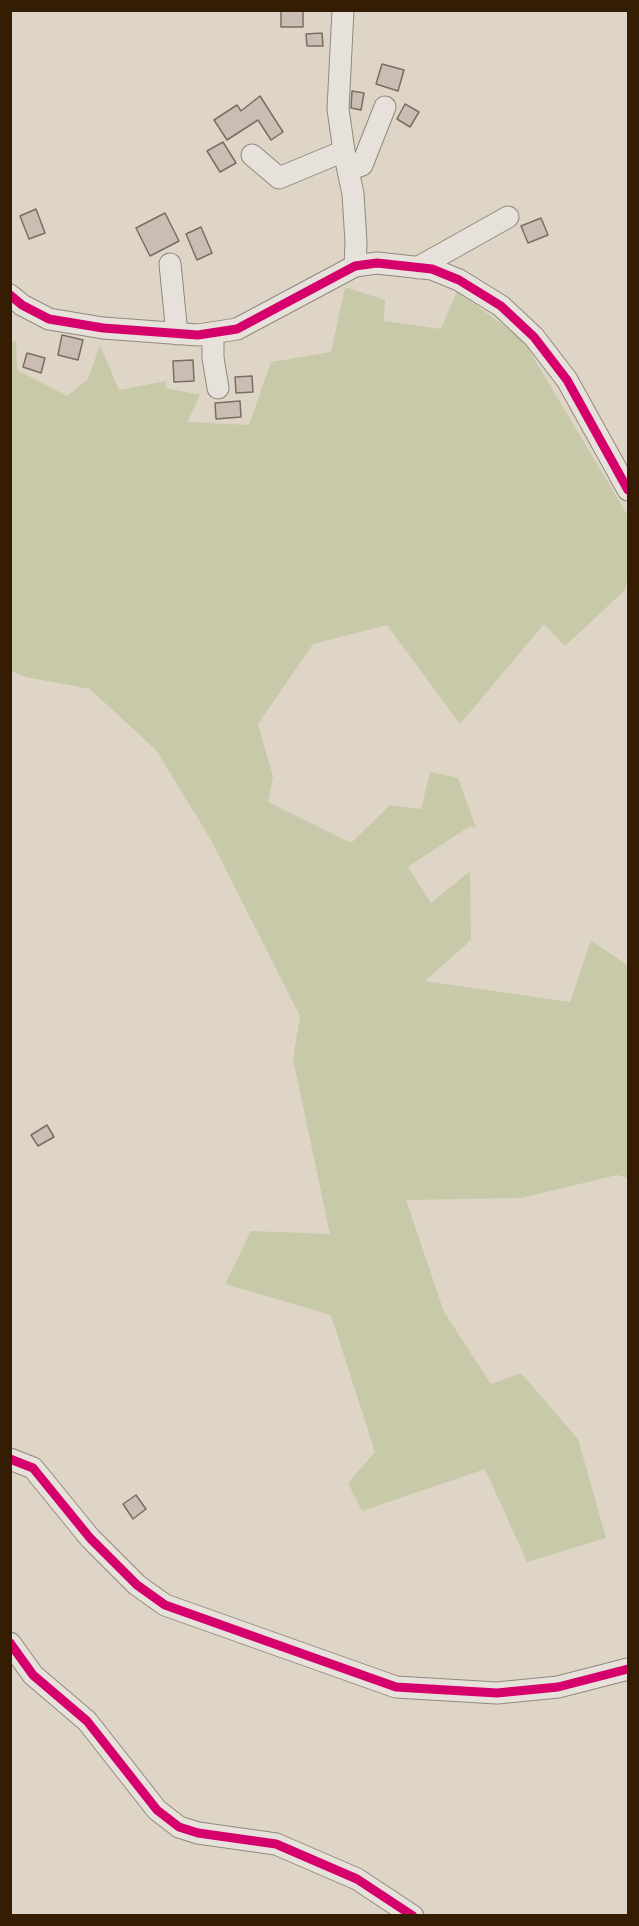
<!DOCTYPE html>
<style>
body{margin:0}
#map{position:relative;width:639px;height:1926px;overflow:hidden;background:#ded5c6;font-family:"IM FELL English",serif}
canvas{display:block}
.frame{position:absolute;inset:0;border:12px solid #341d02;pointer-events:none}
</style>
<div id="map">
<canvas width="639" height="1926"></canvas>
<div class="frame"></div>
</div>
<script>
const ctx = document.querySelector('canvas').getContext('2d');
ctx.lineJoin = 'round';
function paint(path, color) { ctx.fillStyle = color; ctx.fill(path, 'evenodd'); }
const toPath = rows => new Path2D(rows.map(r => 'M' + r).join(''));
function trace(path, color, width, dash) { ctx.strokeStyle = color; ctx.lineWidth = width; ctx.lineCap = dash ? 'butt' : 'round'; ctx.setLineDash(dash || []); ctx.stroke(path); }
const green = toPath([
 [345,287,385,300,384,321,441,329,457,291,523,340,628,516,628,578,625,590,565,646,544,624,460,724,387,625,313,644,258,724,273,777,268,802,351,843,390,805,421,809,430,772,458,778,476,828,470,826,408,867,431,903,470,871,471,940,425,981,570,1002,591,940,628,966,628,1178,617,1175,521,1198,406,1200,444,1312,491,1384,521,1373,578,1439,606,1538,527,1562,485,1469,362,1511,348,1483,375,1452,331,1315,225,1284,251,1231,330,1234,293,1059,300,1016,211,840,156,750,90,689,26,677,11,671,10,343,16,340,17,370,67,396,88,379,100,345,119,390,167,381,165,388,200,395,187,422,249,425,271,362,331,352]
]);
const building = toPath([
 [281,10,303,10,303,27,281,27,281,10],
 [322,33,323,46,307,46,306,34,322,33],
 [382,64,404,70,398,91,376,84,382,64],
 [352,91,364,93,361,110,351,108,352,91],
 [260,96,283,132,271,140,258,120,227,140,214,120,237,105,241,111,260,96],
 [405,104,419,112,410,127,397,119,405,104],
 [223,142,236,163,220,172,207,151,223,142],
 [36,209,45,233,29,239,20,216,36,209],
 [165,213,179,241,150,256,136,228,165,213],
 [541,218,548,235,528,243,521,226,541,218],
 [201,227,212,253,197,260,186,234,201,227],
 [62,335,83,340,78,360,58,355,62,335],
 [27,353,45,358,41,373,23,367,27,353],
 [193,360,194,381,174,382,173,361,193,360],
 [252,376,253,392,236,393,235,377,252,376],
 [240,401,241,417,216,419,215,403,240,401],
 [47,1125,54,1137,38,1146,31,1135,47,1125],
 [136,1495,146,1509,133,1519,123,1504,136,1495]
]);
const minor = toPath([
 [343,10,338,109,344,151,353,194,356,242,355,266],
 [252,155,279,178,344,151],
 [349,170,362,165,385,107],
 [170,264,177,334],
 [417,268,508,217],
 [10,295,22,305,49,319,103,328,198,335,237,329,355,266,377,263,432,269,459,280,501,306,534,337,567,380,628,490],
 [213,333,213,358,218,388],
 [10,1459,33,1468,90,1538,137,1585,165,1605,396,1687,497,1693,558,1687,628,1669],
 [10,1643,33,1675,87,1721,157,1810,179,1827,198,1833,276,1844,357,1879,413,1916]
]);
const cycleway = toPath([
 [10,295,22,305,49,319,103,328,198,335,237,329,355,266,377,263,432,269,459,280,501,306,534,337,567,380,628,490],
 [10,1459,33,1468,90,1538,137,1585,165,1605,396,1687,497,1693,558,1687,628,1669],
 [10,1643,33,1675,87,1721,157,1810,179,1827,198,1833,276,1844,357,1879,413,1916]
]);
paint(green, '#c7c9a9');
paint(building, '#ccbdb3');
trace(building, '#786f63', 1.5);
trace(minor, '#90897c', 23);
trace(minor, '#e6e1da', 21);
trace(cycleway, '#d6006c', 9);
</script>
